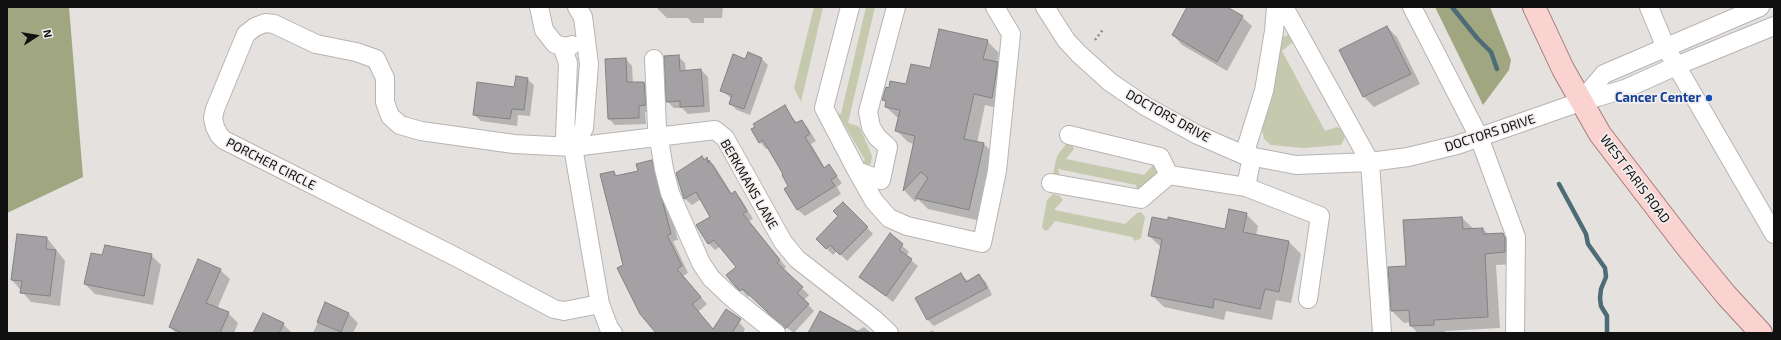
<!DOCTYPE html>
<style>
body{margin:0}
#map{position:relative;width:1781px;height:340px;overflow:hidden;background:#e4e1df;font-family:"Exo 2",sans-serif}
canvas{display:block}
.frame{position:absolute;inset:0;border:8px solid #111010;pointer-events:none}
.north{position:absolute;left:16px;top:16px;width:40px;height:40px;-webkit-text-stroke:3px #f1eeed;paint-order:stroke;rotate:78deg;font-size:11px;font-weight:700;line-height:16px;text-align:center;color:#111010}
.north::after{content:'';display:block;margin:auto;width:14px;height:18px;background:#111010;clip-path:polygon(50% 0,100% 100%,50% 72%,0 100%)}
</style>
<div id="map">
<canvas width="1781" height="340"></canvas>
<div class="frame"></div>
<div class="north">N</div>
</div>
<script>
const ctx = document.querySelector('canvas').getContext('2d');
ctx.lineJoin = 'round';
function paint(path, color) { ctx.fillStyle = color; ctx.fill(path, 'evenodd'); }
const toPath = rows => new Path2D(rows.map(r => 'M' + r).join(''));
function trace(path, color, width, dash) { ctx.strokeStyle = color; ctx.lineWidth = width; ctx.lineCap = dash ? 'butt' : 'round'; ctx.setLineDash(dash || []); ctx.stroke(path); }
function drawText(font, color, halo, rows, align = 'center') {
  ctx.font = font + ' "Exo 2",sans-serif'; ctx.lineWidth = 3.5; ctx.setLineDash([]); ctx.textBaseline = 'middle'; ctx.strokeStyle = halo; ctx.fillStyle = color; for (const [text, x, y, turn = 0] of rows) {
    ctx.save(); ctx.translate(x, y); ctx.rotate((+turn || 0) * Math.PI / 180); ctx.textAlign = isNaN(turn) ? turn : align; if (halo) ctx.strokeText(text, 0, 0); ctx.fillText(text, 0, 0); ctx.restore();
  }
}
const green = toPath([
 [814,7,823,7,801,102,794,88],
 [866,7,875,7,848,123,858,126,860,128,872,156,871,163,867,167,858,165,865,160,841,119,831,124,830,112,841,114],
 [1288,35,1291,36,1294,41,1282,51,1325,131,1337,127,1341,129,1345,137,1341,145,1303,148,1271,145,1264,139,1262,130,1279,38],
 [1066,144,1072,145,1074,149,1066,159,1144,175,1154,164,1163,169,1140,199,1136,185,1058,169,1061,179,1052,178,1057,156],
 [1053,194,1060,196,1063,200,1054,210,1125,224,1137,213,1141,212,1145,217,1141,238,1135,241,1132,237,1055,221,1048,230,1045,231,1042,227,1047,200]
]);
const forest = toPath([
 [7,7,69,7,83,177,7,213],
 [1435,7,1490,7,1511,60,1509,70,1483,105]
]);
const shadow = toPath([
 [656,7,723,7,722,18,704,18,704,23,692,23,688,18,667,18],
 [1188,7,1225,7,1242,17,1252,26,1227,71,1182,45,1173,35],
 [1387,27,1397,37,1420,84,1374,107,1364,97,1341,51],
 [987,41,999,53,997,63,1009,75,1004,110,985,105,977,143,984,144,996,156,981,221,928,209,918,199,915,202,904,190,914,144,908,142,896,130,899,119,886,107,887,103,884,100,890,89,907,86,931,70],
 [678,56,685,63,686,71,701,70,708,77,710,112,688,114,682,108,674,108,667,101],
 [761,58,768,65,750,115,737,110,730,103,732,99,721,90,746,60],
 [626,59,632,66,633,83,644,83,651,89,652,112,645,112,646,124,615,125,609,119],
 [527,79,534,85,530,116,518,115,517,126,481,121,474,114],
 [784,106,797,123,802,121,808,128,816,141,811,144,825,168,829,166,842,183,837,187,841,194,805,216,798,210,785,190,790,187,768,148,766,149,760,142],
 [702,158,705,160,707,159,714,165,732,194,735,193,741,199,753,219,749,221,786,267,783,270,809,295,804,300,814,311,794,333,777,321,750,295,748,297,739,288,737,267,721,246,715,250,708,243,712,217,701,199,692,205,685,199,677,174],
 [652,161,658,168,678,240,673,241,688,273,683,276,707,304,698,312,714,330,739,322,745,329,743,333,657,333,624,266,614,172,618,176,639,172],
 [843,203,873,234,847,261,837,251,833,255,817,239,840,216],
 [1246,214,1258,226,1256,236,1289,242,1301,254,1291,303,1276,300,1272,320,1226,311,1224,320,1164,307,1152,295,1162,248,1149,236,1226,230],
 [1462,218,1474,229,1483,229,1489,235,1503,234,1515,246,1517,264,1496,265,1500,328,1445,331,1445,333,1418,333,1411,326,1411,322,1404,323,1392,311,1407,267,1405,221],
 [890,234,909,252,906,256,918,266,893,302,861,277],
 [47,238,65,261,60,306,31,302,12,280],
 [151,255,161,265,153,305,95,294,85,284,103,257],
 [220,270,230,279,217,309,228,313,238,323,234,333,176,333,170,327],
 [961,275,968,281,979,275,986,282,992,295,934,326,928,320,916,299],
 [326,304,349,314,358,323,353,333,313,333],
 [264,314,283,324,292,333,254,333],
 [864,327,871,333,809,333,855,332],
 [931,330,936,333,930,333]
]);
const stream = toPath([
 [1452,7,1477,38,1491,52,1497,69],
 [1559,184,1586,234,1588,244,1605,268,1606,277,1601,289,1600,298,1601,306,1607,316,1607,333]
]);
const building = toPath([
 [1187,7,1227,7,1243,16,1217,62,1172,35,1187,7],
 [1387,26,1411,74,1363,97,1339,50,1387,26],
 [939,29,988,40,983,59,998,62,992,98,974,94,964,139,984,143,969,210,915,198,928,178,921,172,903,191,915,136,895,131,900,110,885,107,886,101,882,100,886,87,889,88,890,81,906,84,911,64,930,68,939,29],
 [748,52,762,58,744,109,729,104,732,95,720,91,733,54,745,59,748,52],
 [679,55,680,71,701,69,704,106,680,107,680,101,666,102,664,56,679,55],
 [626,58,627,82,644,82,646,105,639,106,639,118,608,119,605,59,626,58],
 [516,76,528,78,524,110,512,109,510,119,473,115,477,82,514,87,516,76],
 [785,105,795,123,802,120,810,134,805,137,824,168,829,164,837,176,831,180,835,186,797,210,784,189,788,186,782,175,783,174,763,140,759,143,751,129,755,127,753,124,785,105],
 [702,156,704,160,707,157,708,163,709,160,731,194,735,191,747,211,743,214,780,260,777,263,803,287,797,293,809,304,785,329,743,289,740,291,735,286,726,275,736,267,714,240,708,244,696,225,710,217,696,192,684,199,676,173,702,156],
 [652,160,671,234,667,235,682,266,677,269,701,297,692,304,713,329,726,309,741,319,732,333,656,333,640,314,617,268,623,265,600,174,614,171,615,176,638,171,636,164,652,160],
 [843,202,868,227,840,255,830,245,826,249,816,239,838,216,833,211,843,202],
 [1229,209,1247,213,1243,232,1289,241,1279,292,1265,289,1260,309,1214,299,1213,308,1151,296,1162,239,1148,236,1152,217,1168,220,1168,217,1225,229,1229,209],
 [1462,217,1463,229,1483,228,1483,234,1503,233,1505,239,1505,252,1485,254,1488,317,1434,320,1434,325,1410,326,1409,310,1391,311,1388,267,1406,266,1403,220,1462,217],
 [890,233,903,244,899,250,912,259,886,296,859,277,890,233],
 [17,234,47,237,46,249,56,250,50,296,20,293,22,281,11,280,17,234],
 [105,245,152,254,144,296,84,284,91,253,102,255,105,245],
 [198,259,221,269,206,303,229,312,220,333,182,333,169,327,198,259],
 [961,273,966,282,979,274,987,288,927,320,915,298,961,273],
 [325,302,349,313,341,332,317,322,325,302],
 [820,311,860,333,808,333,820,311],
 [263,313,284,323,279,333,253,333,263,313]
]);
const path = toPath([
 [1095,40,1104,28]
]);
const minor = toPath([
 [539,7,544,30,555,44,562,46,569,47,572,45],
 [850,7,824,108,857,171,881,180,888,147,877,137,871,127,868,112,896,7],
 [1045,7,1066,40,1078,53,1110,82,1145,106,1198,135,1244,155,1296,165,1370,162,1408,157,1457,145,1580,102,1625,89,1676,66,1774,26],
 [1284,7,1370,162,1382,333],
 [1412,7,1479,137,1516,237,1515,333],
 [1649,7,1666,48,1774,234],
 [562,46,568,63,565,137,573,147,600,304,609,328,613,333],
 [654,59,657,127,664,169,670,193,701,263,711,278,731,297,776,333],
 [1580,102,1604,74,1760,7],
 [1069,135,1160,157,1169,175,1246,187],
 [573,147,584,128,589,64,583,17,577,7],
 [1244,155,1264,91,1274,31,1276,7],
 [1252,156,1246,187,1320,216,1308,299],
 [857,171,874,201,889,218,907,226,982,243,997,171,1011,34,995,7],
 [1051,183,1141,199,1169,175],
 [600,304,564,311,554,309,458,258,224,140,219,135,215,127,213,118,215,109,246,34,255,27,265,23,274,24,316,44,356,52,376,59,385,78,385,102,390,116,400,125,421,131,514,144,573,147,715,130,725,138,783,242,797,259,874,319,889,333]
]);
const major = toPath([
 [1534,7,1563,69,1600,134,1686,246,1726,295,1761,333]
]);
const markers = [
 [1709,98,4,"#1a4fb4"]
];
const transitNames = [
 ["Cancer Center",1701,98]
];
const streetNames = [
 ["DOCTORS DRIVE",1168,116,29],
 ["DOCTORS DRIVE",1490,133,-18],
 ["PORCHER CIRCLE",271,164,27],
 ["WEST FARIS ROAD",1635,179,53],
 ["BERKMANS LANE",749,184,60]
];
paint(green, '#c5caae');
paint(forest, '#9fa680');
paint(shadow, '#0003');
trace(stream, '#4d6c76', 4.5);
paint(building, '#a3a1a4');
trace(building, '#828183', 1);
trace(minor, '#b7b4b3', 20);
trace(major, '#a67c7a', 24);
trace(path, '#8b8987', 2.5, [2, 3]);
trace(minor, '#fff', 18);
trace(major, '#fad3d1', 22);
for (const [x, y, r, color] of markers) { const dot = new Path2D(); dot.arc(x, y, r, 0, 2 * Math.PI); ctx.fillStyle = color; ctx.fill(dot); trace(dot, '#f1eeed', 1.5); }
drawText('bold 13px', '#164399', '#f1eeed', transitNames, 'right');
drawText('13px', '#111010', '#f1eeed', streetNames);
</script>
